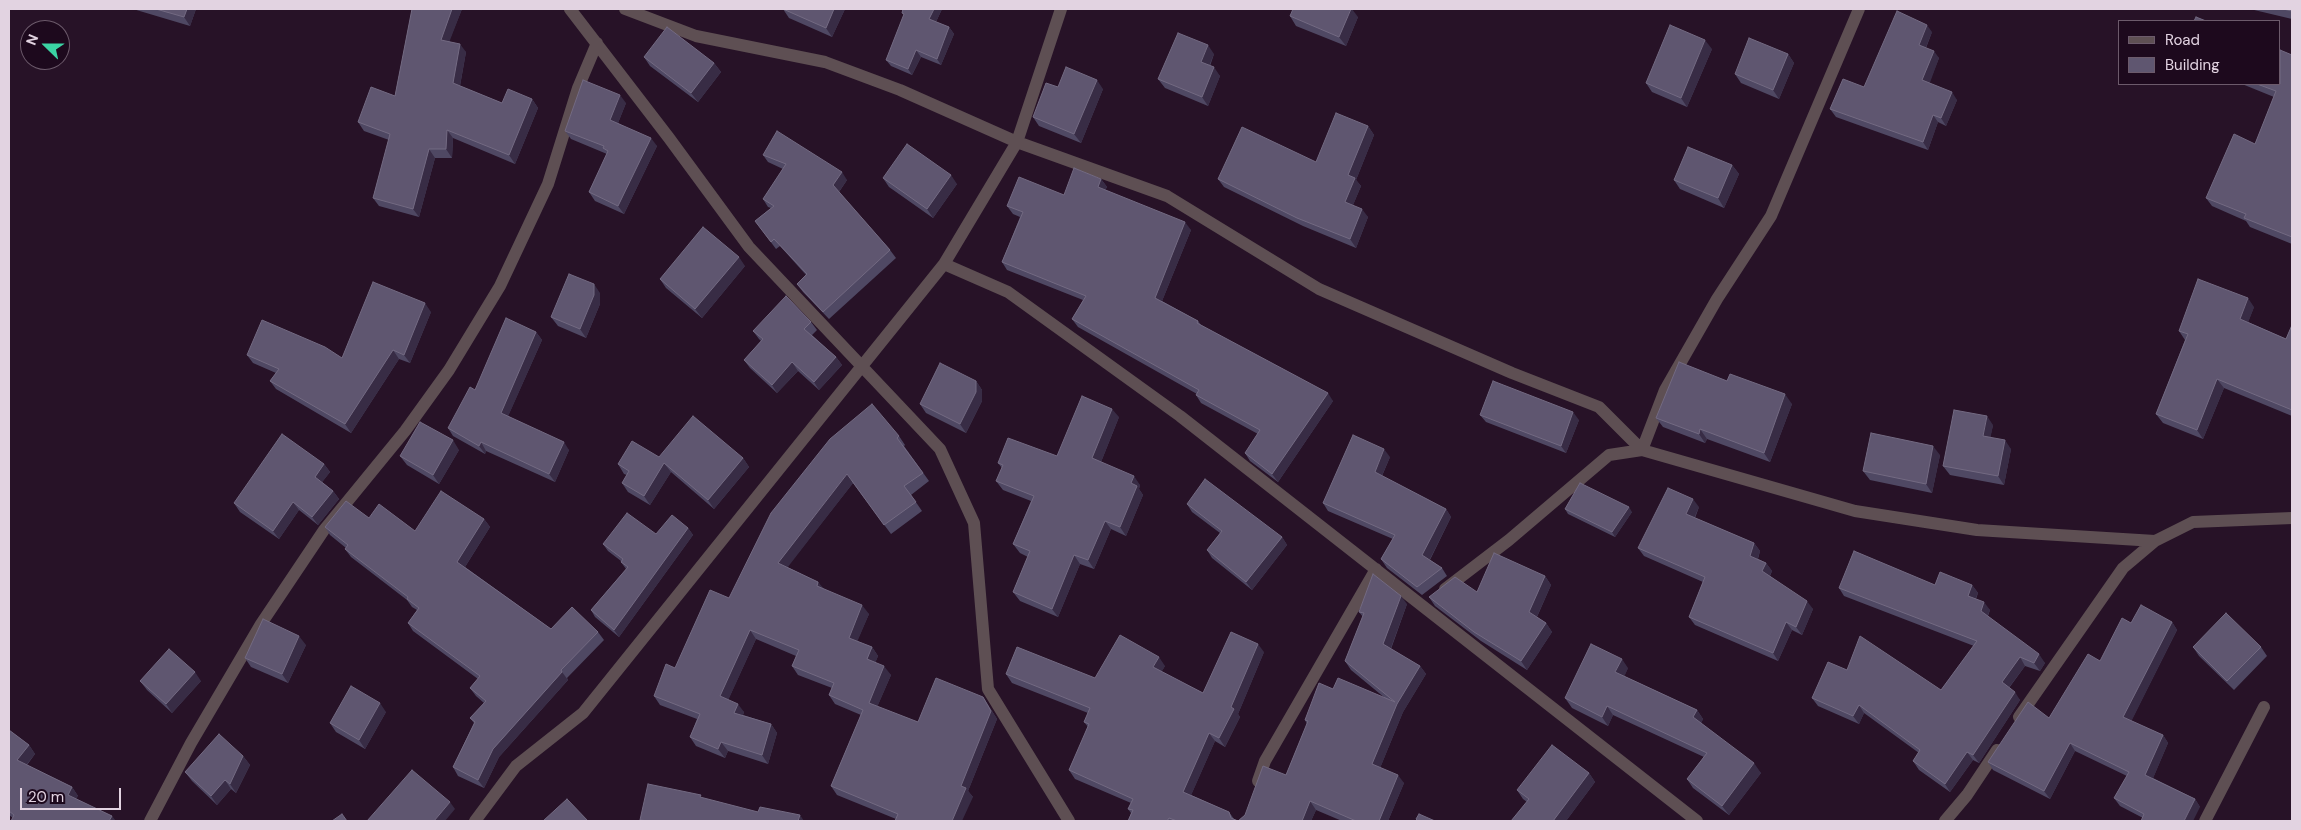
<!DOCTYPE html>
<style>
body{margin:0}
#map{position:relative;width:2301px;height:830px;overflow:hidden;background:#271227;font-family:"DM Sans",sans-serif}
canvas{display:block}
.frame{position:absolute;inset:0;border:10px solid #e2d3e1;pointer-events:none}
.legend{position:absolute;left:2118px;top:20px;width:162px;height:65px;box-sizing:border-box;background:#1d091d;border:1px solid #6c5a6b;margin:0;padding:6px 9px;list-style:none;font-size:15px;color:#e2d3e1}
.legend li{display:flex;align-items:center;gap:10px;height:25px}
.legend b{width:25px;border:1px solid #6c5a6b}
.north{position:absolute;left:20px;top:20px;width:50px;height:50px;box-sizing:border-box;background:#1d091d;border:1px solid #6c5a6b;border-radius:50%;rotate:292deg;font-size:14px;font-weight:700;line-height:20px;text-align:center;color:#e2d3e1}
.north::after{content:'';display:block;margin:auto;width:18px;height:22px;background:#3bd4a4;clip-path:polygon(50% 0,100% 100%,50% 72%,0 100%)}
.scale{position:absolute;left:20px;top:788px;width:101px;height:22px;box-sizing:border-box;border:2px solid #e2d3e1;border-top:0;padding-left:6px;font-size:15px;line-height:18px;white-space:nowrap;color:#e2d3e1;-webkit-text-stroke:4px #1d091d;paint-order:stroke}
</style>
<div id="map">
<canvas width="2301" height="830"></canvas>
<div class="frame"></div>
<ul class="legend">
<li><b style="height:6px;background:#5e4f53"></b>Road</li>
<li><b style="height:14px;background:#5f5670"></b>Building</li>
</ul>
<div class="north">N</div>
<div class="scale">20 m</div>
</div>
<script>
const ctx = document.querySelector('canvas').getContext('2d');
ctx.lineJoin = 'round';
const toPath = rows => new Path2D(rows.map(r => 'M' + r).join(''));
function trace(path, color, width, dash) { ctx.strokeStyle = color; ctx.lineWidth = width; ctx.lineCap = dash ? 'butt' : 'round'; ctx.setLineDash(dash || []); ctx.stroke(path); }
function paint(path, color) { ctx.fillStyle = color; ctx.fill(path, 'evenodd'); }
const lane = toPath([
 [2205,821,2264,707]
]);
const street = toPath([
 [570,9,669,138,749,247,940,449,974,523,988,689,1069,821],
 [625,9,696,36,825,62,900,90,1017,142,1167,196,1319,289,1512,373,1599,407,1642,450,1665,390,1717,299,1771,216,1859,9],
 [944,264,1008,292,1180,416,1697,821],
 [1445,589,1509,540,1609,455,1642,450,1855,511,1977,530,2155,541],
 [2019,717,2123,568,2155,541,2193,522,2292,518],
 [1258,781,1265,761,1376,569],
 [150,821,191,743,261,624,324,530,405,431,449,370,500,286,548,184,578,88,597,43],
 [475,821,516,766,583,713,944,264,1017,142,1061,9],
 [1945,821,1967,795,1997,750]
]);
const wall = toPath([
 [133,9,196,9,190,26],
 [412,9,462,9,449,41,466,52,460,86,502,103,532,99,538,108,515,164,453,138,452,158,435,158,419,217,379,206,373,198,389,140,364,131,358,122,395,96],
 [783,9,845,9,832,37,789,18],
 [903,9,942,9,936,22,949,27,954,34,941,65,921,57,912,75,891,66,886,60,904,15,902,13],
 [2250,9,2292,9,2292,19],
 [1290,16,1358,17,1346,46,1296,26],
 [1932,32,1926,48,1939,58,1929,83,1957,100,1946,126,1938,122,1928,150,1836,117,1830,109,1864,87],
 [1712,49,1687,107,1652,92,1646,83],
 [1214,54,1210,66,1220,76,1208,106,1165,88,1158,79],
 [1788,54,1794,63,1779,99,1741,83,1735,74],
 [2292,55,2292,244,2250,227,2246,221,2212,206,2206,198,2255,144,2274,97,2242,84,2280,84],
 [644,57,714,63,721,72,698,102,650,66],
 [1058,87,1103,89,1081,143,1039,126,1033,117],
 [626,103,618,123,657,146,624,214,595,201,589,192,607,154,571,139,565,131],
 [1368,126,1374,135,1356,180,1361,186,1353,205,1368,217,1356,248,1303,226,1224,187,1218,179,1316,162],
 [763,155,847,180,839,192,890,250,896,258,829,319,803,292,797,284,806,275,780,246,776,249,755,221,771,208,768,207,763,199,783,169,768,162],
 [1732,165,1739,174,1724,208,1680,189,1674,180],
 [883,178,957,184,933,218,889,187],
 [1101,179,1107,187,1105,190,1191,230,1162,301,1198,321,1201,325,1333,401,1278,482,1250,461,1245,453,1258,434,1201,403,1196,395,1197,394,1078,327,1072,319,1083,300,1007,270,1002,262,1020,217,1013,214,1007,206,1064,195],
 [745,266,702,318,666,288,660,279],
 [600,293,600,304,586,338,558,326,551,317],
 [2254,307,2248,322,2286,339,2292,325,2292,416,2224,388,2203,439,2163,423,2156,414,2185,340,2179,331],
 [431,312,410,363,399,359,351,433,276,389,270,381,276,373,253,363,247,355,342,358],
 [811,322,817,330,812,335,836,357,842,365,819,390,798,371,777,393,750,368,744,360,761,341,759,339,753,331],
 [536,332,542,340,508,416,569,450,555,482,486,451,485,454,453,436,448,428,475,390],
 [976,381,982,390,982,401,966,433,926,413,920,404],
 [1727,381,1792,404,1770,462,1707,439,1705,443,1663,427,1656,418],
 [1480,415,1579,420,1566,453,1486,422],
 [1119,417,1101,462,1140,485,1139,489,1143,495,1126,536,1111,529,1094,569,1080,564,1058,617,1020,601,1013,592,1028,557,1020,553,1013,544,1031,501,1003,490,996,481,1002,468,998,463,1057,456],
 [1993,425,1990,438,2011,449,2004,485,1950,475,1943,466],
 [899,436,905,445,904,446,929,481,911,495,922,511,891,534,853,483,787,567,818,582,823,589,869,614,857,641,872,647,878,656,875,663,891,675,877,707,918,722,983,697,997,719,968,791,973,797,896,819,837,795,831,786,861,715,835,704,829,695,832,688,798,675,792,666,796,656,756,639,728,700,744,712,743,715,771,724,777,733,768,764,728,751,725,758,696,746,690,737,697,719,660,705,654,696,729,598],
 [459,450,439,484,407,465,400,456],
 [1940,455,1932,493,1870,480,1863,471],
 [659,457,743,458,749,467,714,509,671,472,650,505,628,492,622,483,627,475,624,474,618,464],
 [1390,457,1382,476,1446,509,1451,517,1430,560,1442,568,1447,576,1422,595,1387,568,1381,559,1393,539,1328,511,1323,503],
 [324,464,330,472,322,482,333,491,339,499,318,525,299,510,279,539,240,512,234,503],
 [1187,504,1282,537,1287,545,1252,590,1212,558,1207,550,1220,533,1192,512],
 [1699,507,1695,518,1754,543,1760,551,1758,559,1766,563,1772,571,1770,576,1813,609,1802,635,1792,630,1778,661,1695,625,1689,617,1703,582,1644,556,1638,548],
 [1565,509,1632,512,1615,537,1568,514],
 [369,518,415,531,484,519,490,527,465,567,551,629,598,632,604,640,567,678,568,680,499,757,484,788,458,776,453,767,474,723,470,718,484,703,476,696,470,688,478,679,413,631,408,623,417,610,412,607,407,600,351,557,345,549,346,548,330,535,325,527],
 [688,528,693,535,619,637,595,617,591,610,626,569,621,562,621,561,608,551,603,544],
 [1545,576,1551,585,1537,617,1546,623,1552,632,1527,670,1481,641,1435,606,1429,597,1477,592],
 [1935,585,1972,585,1978,593,1976,599,1990,610,1988,616,2045,663,2040,671,2025,666,2009,688,2020,700,1979,763,1973,760,1950,792,1919,770,1913,761,1919,753,1864,713,1859,724,1818,706,1812,698,1847,670,1941,690,1974,646,1844,596,1839,588],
 [1407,604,1391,649,1420,666,1426,674,1403,712,1380,768,1404,783,1388,821,1342,821,1316,810,1311,821,1128,821,1131,813,1128,809,1131,803,1075,779,1069,770,1088,727,1084,722,1088,713,1012,683,1006,674,1095,678,1165,666,1161,672,1203,693,1264,652,1238,714,1240,717,1225,747,1215,741,1191,795,1229,812,1234,819,1238,821,1245,815,1286,775,1307,724,1305,720,1333,689,1385,698,1351,670,1345,661,1363,617,1359,612],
 [2172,622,2177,630,2131,721,2163,735,2168,743,2153,778,2195,799,2200,807,2143,818,2120,806,2114,798,2127,776,2075,751,2050,799,1993,770,1988,762,2049,718,2100,661,2131,623],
 [306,645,288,683,251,667,245,658],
 [2193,647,2261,647,2267,656,2234,690,2199,656],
 [1628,668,1624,676,1697,710,1703,719,1701,723,1761,773,1729,815,1693,788,1687,779,1704,757,1613,715,1608,726,1572,708,1565,698],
 [140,681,201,681,172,713,147,690],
 [386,712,365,749,336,732,330,723],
 [9,730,29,745,35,754,27,765,72,787,78,796,13,818,9,815],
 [243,756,250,765,236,793,231,789,217,805,192,781,185,772],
 [1589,773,1595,782,1566,821,1511,821,1527,802,1523,799,1517,790]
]);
const shadedWall = toPath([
 [187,9,196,9,190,26,184,17],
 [452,9,462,9,447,48,441,40],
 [834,9,845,9,832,37,826,28],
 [934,9,942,9,934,26,929,19],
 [1351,9,1352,9,1358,17,1346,46,1339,37],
 [1927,25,1932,32,1924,52,1919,45],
 [949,27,954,34,941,65,937,59],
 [1705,40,1712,49,1687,107,1681,98],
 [460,44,466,52,459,91,453,83],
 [1208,45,1214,54,1207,71,1201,62],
 [916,50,921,57,912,75,908,69],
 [1934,51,1939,58,1928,88,1922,80],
 [1788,54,1794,63,1779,99,1773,90],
 [714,63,721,72,698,102,691,93],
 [1214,67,1220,76,1208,106,1202,97],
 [1097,80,1103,89,1081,143,1074,134],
 [1952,92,1957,100,1946,126,1941,118],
 [620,95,626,103,616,128,610,120],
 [532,99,538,108,515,164,509,155],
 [1933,115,1938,122,1928,150,1923,142],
 [1368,126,1374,135,1356,180,1361,186,1351,210,1345,202,1348,175],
 [447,130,453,138,452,158,446,149],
 [651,138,657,146,624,214,618,206],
 [429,149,435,158,419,217,413,209],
 [1732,165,1739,174,1724,208,1718,198],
 [842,172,847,180,838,193,833,185],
 [951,175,957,184,933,218,927,209],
 [1101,179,1107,187,1103,195,1098,187],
 [1362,209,1368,217,1356,248,1350,239],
 [1185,222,1191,230,1160,306,1155,298],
 [739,257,745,266,702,318,695,309],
 [594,284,600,293,600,304,586,338,580,329],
 [2248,298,2254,307,2246,328,2240,319],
 [425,303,431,312,410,363,404,355],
 [536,332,542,340,506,421,501,413],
 [393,350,399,359,351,433,345,424],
 [836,357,842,365,819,390,814,382],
 [792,362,798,371,777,393,772,385],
 [2217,379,2224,388,2203,439,2197,430],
 [976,381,982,390,982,401,966,433,960,424],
 [1328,393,1333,401,1278,482,1272,474],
 [1785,394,1792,404,1770,462,1764,453],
 [1112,409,1119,417,1099,467,1092,458],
 [1573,412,1579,420,1566,453,1561,446],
 [1987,416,1993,425,1989,445,1983,436],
 [1700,429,1707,439,1705,443,1699,434],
 [453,440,459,450,439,484,433,475],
 [2005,440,2011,449,2004,485,1998,476],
 [481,442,486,451,485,454,479,446],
 [564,442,569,450,555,482,549,474],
 [1933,446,1940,455,1932,493,1926,484],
 [1384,449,1390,457,1380,480,1375,472],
 [743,458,749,467,714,509,708,500],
 [664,463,671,472,650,505,644,496],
 [324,464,330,472,320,485,315,477],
 [847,474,853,483,784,572,778,563],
 [1134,476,1140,485,1139,489,1143,495,1126,536,1120,527,1131,483],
 [333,491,339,499,318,525,312,517],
 [1693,499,1699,507,1692,523,1686,514],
 [293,502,299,510,279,539,273,531],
 [1629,507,1632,512,1615,537,1612,532],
 [1446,509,1451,517,1428,563,1422,555],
 [484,519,490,527,463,570,457,562],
 [1105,521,1111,529,1094,569,1088,560],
 [688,528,693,535,619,637,614,630],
 [1282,537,1287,545,1252,590,1246,582],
 [1754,543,1760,551,1756,564,1750,556],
 [1074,555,1080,564,1058,617,1052,609],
 [1766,563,1772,571,1768,579,1762,571],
 [1545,576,1551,585,1535,621,1529,612],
 [818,582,825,590,817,586],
 [1972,585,1978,593,1973,604,1968,596],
 [1401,596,1407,604,1389,653,1383,644],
 [1807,601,1813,609,1802,635,1796,627],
 [1984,602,1990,610,1986,619,1981,611],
 [862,605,869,614,855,647,849,638],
 [1786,622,1792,630,1778,661,1773,653],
 [2172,622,2177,630,2129,726,2123,717],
 [1546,623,1552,632,1527,670,1521,661],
 [750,630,756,639,726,705,720,696],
 [299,636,306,645,288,683,282,674],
 [1258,644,1264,652,1238,714,1240,717,1225,747,1219,738,1231,707],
 [872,647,878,656,873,668,867,659],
 [2039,654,2045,663,2040,671,2034,663],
 [1159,657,1165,666,1159,676,1153,667],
 [2020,657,2025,666,2007,690,2002,682],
 [1622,659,1628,668,1622,682,1615,672],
 [884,666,891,675,875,712,869,703],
 [1420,666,1426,674,1403,712,1378,773,1372,764,1397,704],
 [195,672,201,681,172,713,166,704],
 [562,672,568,680,499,757,484,788,478,780,493,749],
 [2015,692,2020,700,1979,763,1973,755],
 [983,697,997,719,968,791,973,797,962,821,952,821],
 [380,703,386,712,365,749,359,740],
 [738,704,744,712,740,721,734,713],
 [1859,705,1864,713,1859,724,1853,716],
 [1607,706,1613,715,1608,726,1602,717],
 [1697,710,1703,719,1700,726,1693,717],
 [771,724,777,733,768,764,762,755],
 [1209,733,1215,741,1189,800,1183,792],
 [2163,735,2168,743,2151,783,2145,775],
 [721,742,728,751,725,758,718,749],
 [2070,743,2075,751,2050,799,2044,791],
 [29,745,35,754,23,769,17,760],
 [1967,752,1973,760,1950,792,1945,784],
 [243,756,250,765,236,793,230,784],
 [1754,763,1761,773,1729,815,1722,806],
 [1589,773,1595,782,1566,821,1553,821],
 [1398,775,1404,783,1388,821,1379,821],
 [225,780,231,789,217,805,211,796],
 [72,787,78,796,74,804,68,795],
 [2195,799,2200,807,2193,821,2184,821],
 [1310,801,1316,810,1311,821,1302,821],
 [450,802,455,809,445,821,434,821],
 [800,815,804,821,798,821],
 [112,816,116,821,109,821]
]);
const building = toPath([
 [156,9,187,9,184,17,156,9],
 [412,9,452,9,441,40,460,44,453,83,502,103,508,89,532,99,509,155,447,130,446,149,429,149,413,209,373,198,390,134,358,122,371,87,395,96,412,9],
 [783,9,834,9,826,28,783,9],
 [903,9,934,9,929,19,949,27,937,59,916,50,908,69,886,60,904,14,902,13,903,9],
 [1293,9,1351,9,1339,37,1290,16,1293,9],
 [2283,9,2292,9,2292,11,2283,9],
 [1897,11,1927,25,1919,45,1934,51,1922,80,1952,92,1941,118,1933,115,1923,142,1830,109,1843,79,1864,87,1897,11],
 [2196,17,2206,21,2194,21,2196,17],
 [1670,25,1705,40,1681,98,1646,83,1670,25],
 [667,27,714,63,691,93,644,57,667,27],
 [1178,33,1208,45,1201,62,1214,67,1202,97,1158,79,1178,33],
 [1749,38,1788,54,1773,90,1735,74,1749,38],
 [2280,50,2292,55,2292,237,2244,218,2246,214,2206,198,2234,134,2255,144,2276,91,2257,84,2280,84,2280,50],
 [1066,67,1097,80,1074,134,1033,117,1046,83,1058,87,1066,67],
 [583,80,620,95,610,120,651,138,618,206,589,192,608,151,603,148,604,146,565,131,583,80],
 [1336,113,1368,126,1348,175,1355,178,1345,202,1362,209,1350,239,1297,218,1218,179,1242,127,1316,162,1336,113],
 [777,131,842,172,833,185,890,250,823,312,797,284,807,274,774,239,771,242,755,221,774,206,763,199,786,164,763,155,777,131],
 [907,144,951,175,927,209,883,178,907,144],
 [1688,147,1732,165,1718,198,1674,180,1688,147],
 [1074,168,1101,179,1098,187,1185,222,1155,298,1198,321,1197,323,1328,393,1272,474,1245,453,1260,430,1196,395,1199,390,1072,319,1086,296,1002,262,1023,212,1007,206,1019,177,1064,195,1074,168],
 [703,227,739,257,695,309,660,279,703,227],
 [569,274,594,284,594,295,580,329,551,317,569,274],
 [2198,279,2248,298,2240,319,2286,339,2292,325,2292,410,2217,379,2197,430,2156,414,2188,334,2179,331,2198,279],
 [373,282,425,303,404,355,393,350,345,424,270,381,279,369,247,355,262,320,325,347,342,358,373,282],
 [786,296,811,322,804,329,836,357,814,382,792,362,772,385,744,360,763,339,753,331,786,296],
 [506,318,536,332,501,413,564,442,549,474,481,442,479,446,448,428,470,387,475,390,506,318],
 [1679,362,1727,381,1730,374,1785,394,1764,453,1700,429,1699,434,1656,418,1679,362],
 [940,363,976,381,976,392,960,424,920,404,940,363],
 [1493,381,1573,412,1561,446,1480,415,1493,381],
 [1082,396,1112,409,1092,458,1134,476,1131,483,1137,486,1120,527,1105,521,1088,560,1074,555,1052,609,1013,592,1030,551,1013,544,1034,496,996,481,1003,465,998,463,1008,438,1057,456,1082,396],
 [872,404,899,436,897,438,923,473,904,486,916,502,884,525,847,474,778,563,818,582,817,586,862,605,849,638,872,647,867,659,884,666,869,703,918,722,936,678,983,697,991,711,961,786,966,788,952,821,895,821,898,814,831,786,863,710,829,695,834,683,792,666,799,650,750,630,720,696,738,704,734,713,771,724,762,755,721,742,718,749,690,737,700,714,654,696,666,664,675,668,710,590,729,598,771,513,830,439,872,404],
 [1954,410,1987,416,1983,436,2005,440,1998,476,1943,466,1954,410],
 [693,416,743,458,708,500,664,463,644,496,622,483,629,471,618,464,632,441,659,457,693,416],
 [420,422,453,440,433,475,400,456,420,422],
 [1871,433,1933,446,1926,484,1863,471,1871,433],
 [282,434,324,464,315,477,333,491,312,517,293,502,273,531,234,503,282,434],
 [1353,435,1384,449,1375,472,1446,509,1422,555,1442,568,1417,587,1381,559,1395,535,1323,503,1353,435],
 [1205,479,1282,537,1246,582,1207,550,1222,531,1187,504,1205,479],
 [1580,483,1629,507,1612,532,1565,509,1580,483],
 [1668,488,1693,499,1686,514,1754,543,1750,556,1766,563,1762,571,1807,601,1796,627,1786,622,1773,653,1689,617,1705,577,1638,548,1668,488],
 [441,491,484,519,457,562,551,629,572,607,598,632,561,670,562,672,493,749,478,780,453,767,475,722,470,718,486,701,470,688,480,676,408,623,419,608,407,599,408,597,345,549,348,545,325,527,346,501,369,518,379,504,415,531,441,491],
 [627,513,656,534,672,515,688,528,614,630,591,610,628,567,621,562,623,559,603,544,627,513],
 [1854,551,1935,585,1940,572,1972,585,1968,596,1984,602,1981,611,2039,654,2034,663,2020,657,2002,682,2015,692,1973,755,1967,752,1945,784,1913,761,1920,750,1859,705,1853,716,1812,698,1828,662,1847,670,1860,636,1941,690,1977,641,1839,588,1854,551],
 [1494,553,1545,576,1529,612,1546,623,1521,661,1474,632,1429,597,1455,577,1477,592,1494,553],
 [1373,574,1401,596,1383,644,1420,666,1397,704,1372,764,1398,775,1379,821,1356,821,1310,801,1302,821,1177,821,1169,818,1167,821,1128,821,1133,810,1128,809,1133,799,1069,770,1089,724,1084,722,1090,708,1006,674,1017,647,1095,678,1120,635,1159,657,1153,667,1203,693,1231,632,1258,644,1231,707,1234,709,1219,738,1209,733,1183,792,1229,812,1231,818,1238,821,1245,815,1263,766,1286,775,1308,721,1305,720,1319,683,1333,689,1338,678,1395,702,1345,661,1364,613,1359,612,1373,574],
 [2141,605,2172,622,2123,717,2163,735,2145,775,2195,799,2184,821,2141,821,2144,814,2114,798,2129,772,2070,743,2044,791,1988,762,2028,702,2049,718,2088,654,2100,661,2122,618,2131,623,2141,605],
 [2226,613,2261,647,2227,681,2193,647,2226,613],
 [263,619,299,636,282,674,245,658,263,619],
 [1591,644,1622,659,1615,672,1697,710,1693,717,1754,763,1722,806,1687,779,1707,753,1607,706,1602,717,1565,698,1591,644],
 [169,649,195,672,166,704,140,681,169,649],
 [351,686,380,703,359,740,330,723,351,686],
 [9,730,29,745,17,760,72,787,68,795,112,816,109,821,11,821,14,815,9,811,9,730],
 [219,734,243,756,230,784,225,780,211,796,185,772,219,734],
 [1552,745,1589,773,1553,821,1511,821,1529,799,1517,790,1552,745],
 [412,770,450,802,434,821,367,821,412,770],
 [648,784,701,795,700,797,758,812,760,807,800,815,798,821,648,821,640,820,648,784],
 [567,799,588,821,543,821,567,799],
 [342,814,347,821,332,821,342,814],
 [1419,814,1435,821,1418,821,1416,819,1419,814]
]);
trace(lane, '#5e4f53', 12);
trace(street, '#5e4f53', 12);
paint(wall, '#4f4863');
paint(shadedWall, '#382c45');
paint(building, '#5f5670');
trace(building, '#736a82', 1);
</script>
